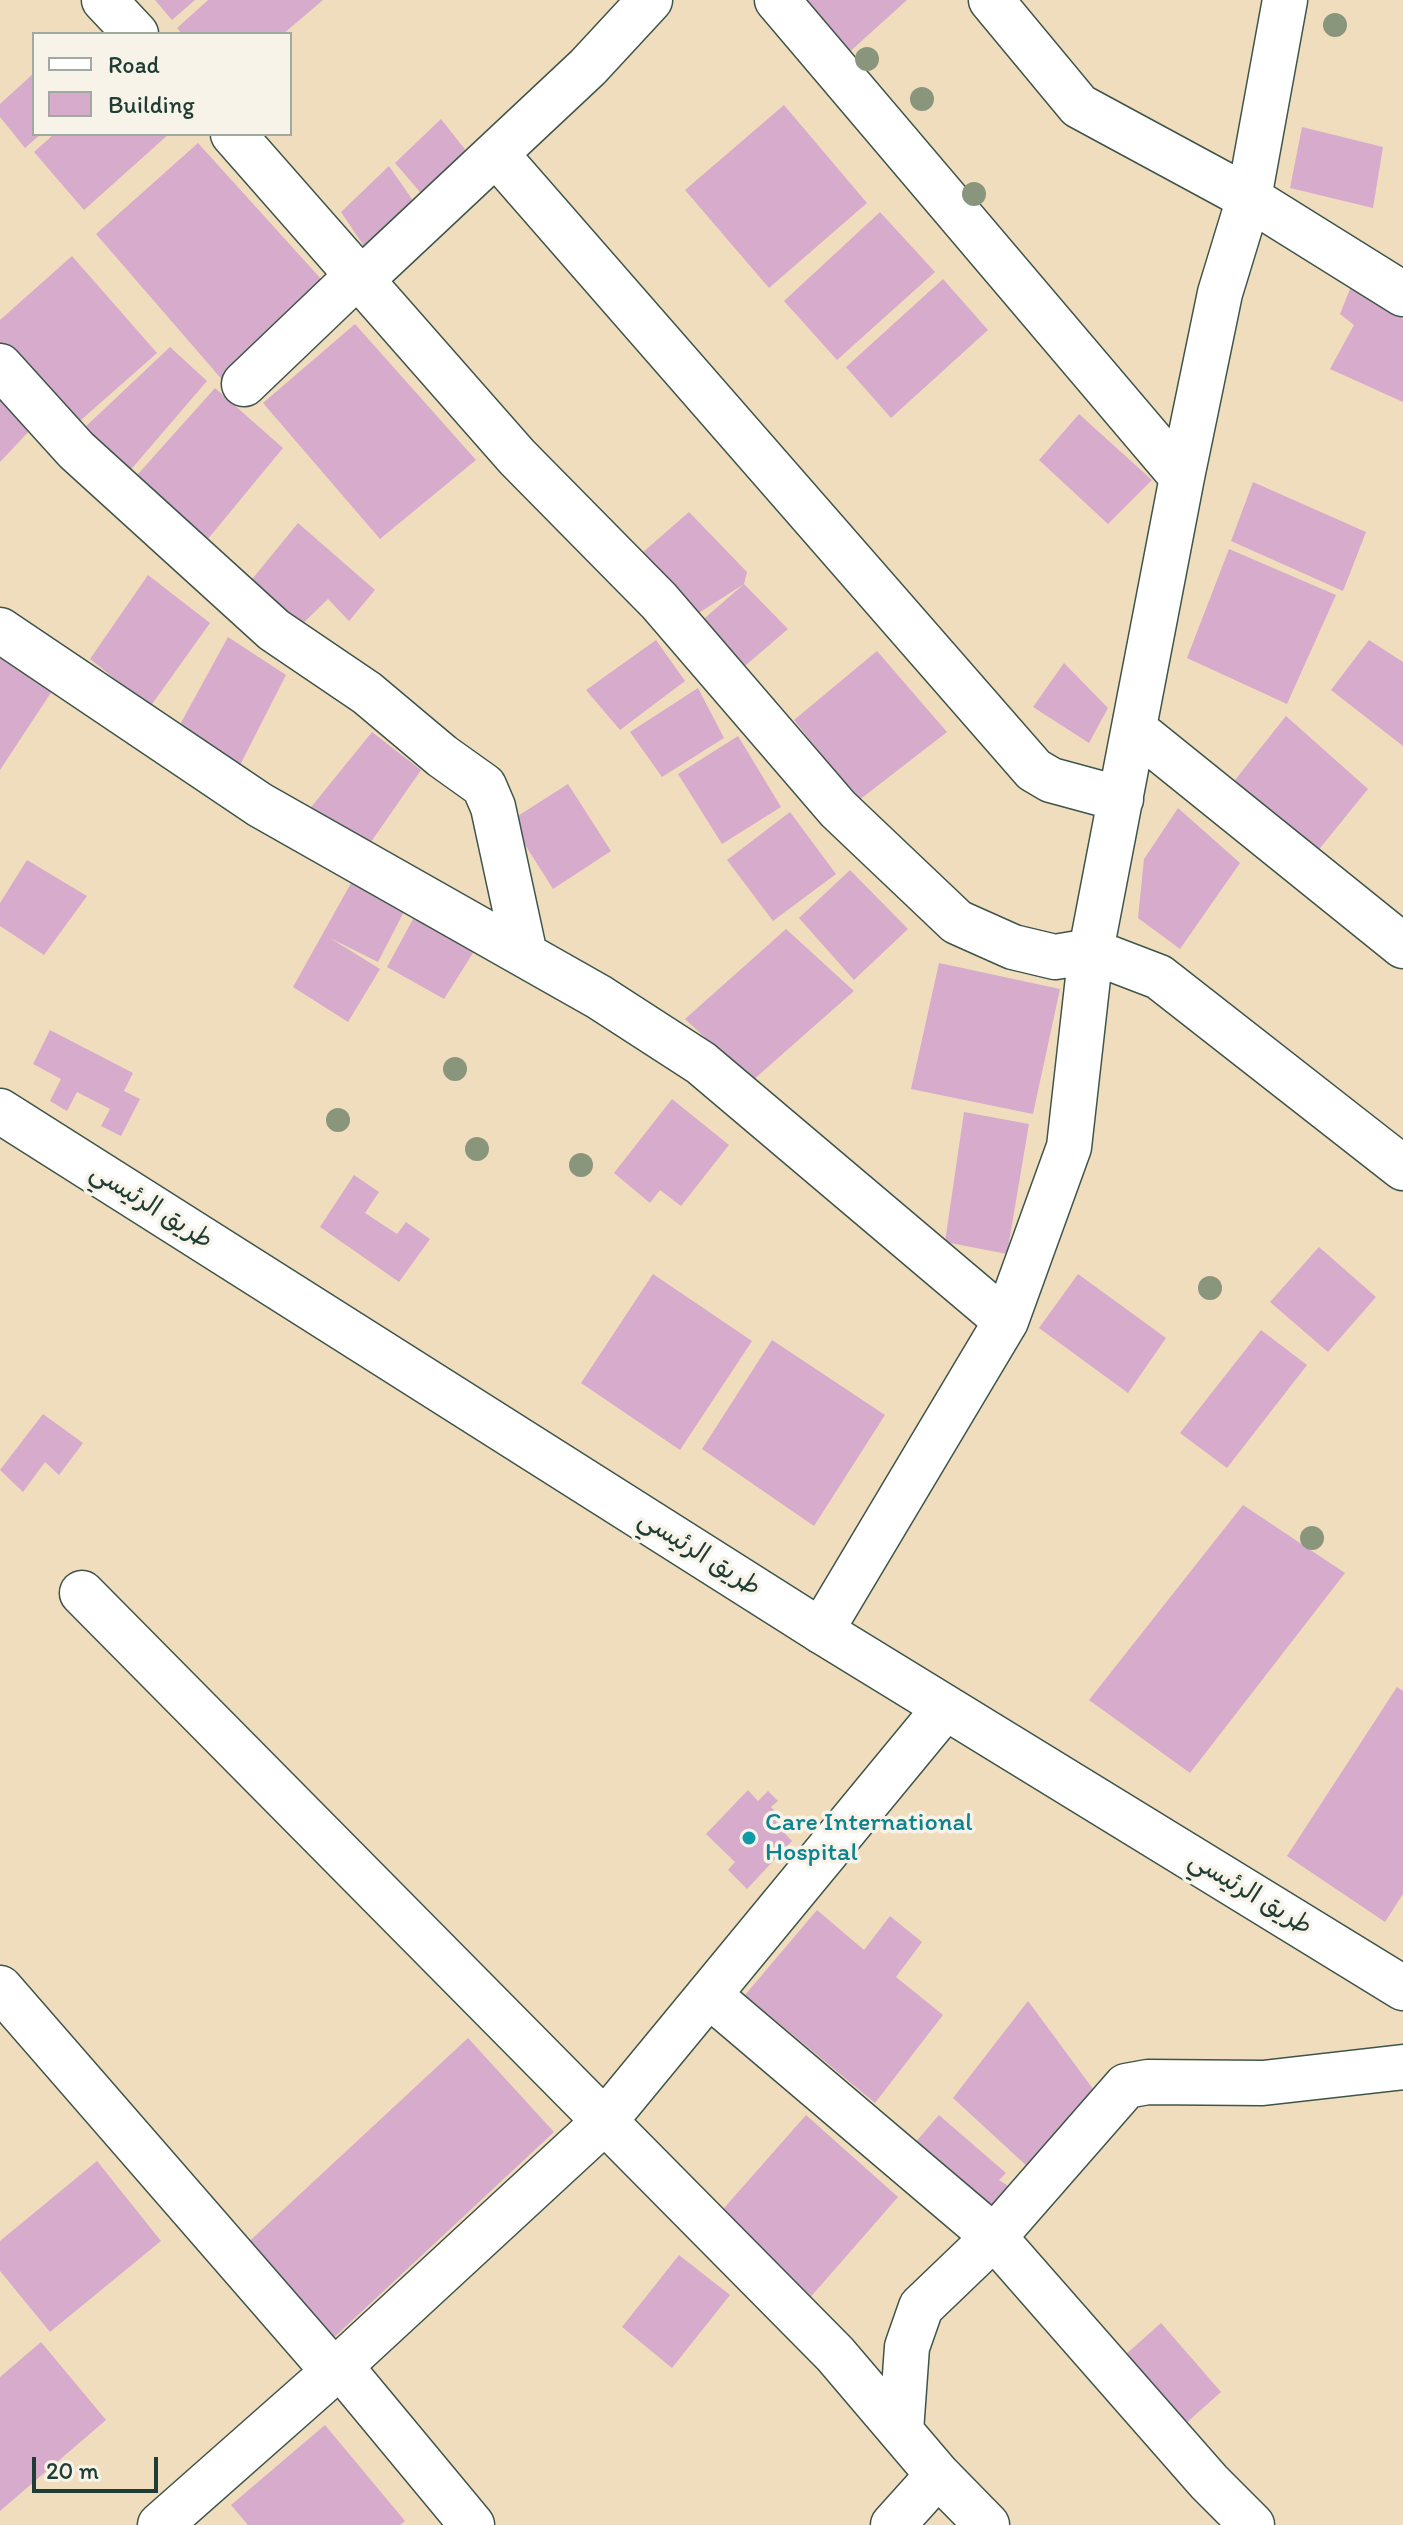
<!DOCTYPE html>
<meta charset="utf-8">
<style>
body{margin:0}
#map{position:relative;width:1403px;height:2525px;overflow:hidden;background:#f0ddbe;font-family:Itim,sans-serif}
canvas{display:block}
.legend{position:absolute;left:32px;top:32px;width:260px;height:104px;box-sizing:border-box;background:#f7f3e8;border:2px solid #a1aaa0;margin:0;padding:10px 14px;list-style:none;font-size:24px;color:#1f3d34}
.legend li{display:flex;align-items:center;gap:16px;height:40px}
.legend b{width:40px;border:2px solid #a1aaa0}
.scale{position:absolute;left:32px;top:2457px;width:126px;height:36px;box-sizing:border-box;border:4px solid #1f3d34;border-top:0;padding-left:10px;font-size:24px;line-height:28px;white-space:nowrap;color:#1f3d34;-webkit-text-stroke:6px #f7f3e8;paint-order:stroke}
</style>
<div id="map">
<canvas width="1403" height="2525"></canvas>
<ul class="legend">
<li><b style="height:10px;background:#fff"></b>Road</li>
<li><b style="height:22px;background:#d7abcb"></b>Building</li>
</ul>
<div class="scale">20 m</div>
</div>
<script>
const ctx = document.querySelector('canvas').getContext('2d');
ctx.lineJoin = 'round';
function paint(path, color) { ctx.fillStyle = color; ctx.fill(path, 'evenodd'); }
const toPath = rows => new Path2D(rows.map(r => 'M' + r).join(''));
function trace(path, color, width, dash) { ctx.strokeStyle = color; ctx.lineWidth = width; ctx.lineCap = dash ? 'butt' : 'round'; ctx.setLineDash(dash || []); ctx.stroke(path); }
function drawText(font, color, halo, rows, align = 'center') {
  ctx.font = font + ' Itim,"Playpen Sans Arabic",sans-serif'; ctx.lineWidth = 7; ctx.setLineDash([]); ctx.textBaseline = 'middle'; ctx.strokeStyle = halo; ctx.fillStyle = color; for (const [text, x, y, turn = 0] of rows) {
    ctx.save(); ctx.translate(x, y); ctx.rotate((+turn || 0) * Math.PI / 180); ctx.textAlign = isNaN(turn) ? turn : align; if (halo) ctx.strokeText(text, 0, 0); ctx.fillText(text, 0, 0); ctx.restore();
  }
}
const building = toPath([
 [155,0,195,0,172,20],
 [208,0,323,0,283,34,182,34,177,28],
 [796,0,907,0,845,56],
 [34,73,34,134,41,134,25,148,0,117,0,104],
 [784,105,867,203,769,288,685,190],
 [441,119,471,157,426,199,395,163],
 [1302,127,1383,147,1373,208,1290,188],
 [54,134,169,134,84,210,34,152],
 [198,143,331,290,225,383,96,234],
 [389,166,423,215,372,258,341,212],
 [880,212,935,272,837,360,784,301],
 [72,256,157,353,72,428,0,347,0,320],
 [943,279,988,330,891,418,846,367],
 [1352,284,1403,319,1403,402,1330,369,1354,325,1340,314],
 [355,324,476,460,380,539,263,403],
 [170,347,207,381,128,473,82,430],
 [215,388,283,448,198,551,130,483],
 [0,393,34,426,0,462],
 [1079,414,1152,480,1108,524,1039,460],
 [1253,482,1366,532,1343,591,1231,541],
 [689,512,747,572,744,584,788,629,739,671,698,624,744,584,694,616,642,553],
 [298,523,375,590,349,621,328,599,293,633,244,589],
 [1229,549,1336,595,1287,704,1187,658],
 [148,575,210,623,150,707,90,659],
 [228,637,286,675,238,769,177,730],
 [656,640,685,681,620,730,586,690],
 [1369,640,1403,662,1403,746,1331,690],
 [0,648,56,685,0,770],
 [877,651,947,732,858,801,794,720],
 [1064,663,1108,708,1089,743,1033,707],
 [698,688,724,738,662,777,630,732],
 [1286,716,1368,789,1312,858,1231,785],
 [372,732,421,770,364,852,308,811],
 [738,736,781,807,722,844,678,774],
 [568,784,611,851,553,889,510,821],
 [1178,808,1240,863,1180,949,1138,918,1144,859],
 [790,812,836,874,773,921,727,860],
 [27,860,87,896,44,955,0,926,0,903],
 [850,870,908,929,854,980,799,918],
 [355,876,408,904,378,962,330,938,380,969,348,1022,293,987],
 [418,910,478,945,444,999,387,967],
 [786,929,854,991,752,1081,685,1019],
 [939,963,1060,989,1033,1114,911,1089],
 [50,1030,133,1073,124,1091,140,1099,121,1136,101,1126,110,1109,77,1092,67,1111,50,1101,61,1079,33,1064],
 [672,1099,729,1145,681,1206,660,1190,650,1203,614,1173],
 [964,1112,1029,1124,1007,1254,945,1242],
 [354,1175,379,1192,365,1213,397,1234,406,1222,430,1239,399,1282,320,1227],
 [1319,1247,1376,1297,1328,1352,1270,1302],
 [653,1274,752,1341,680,1450,581,1383],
 [1078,1274,1166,1338,1128,1393,1039,1328],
 [1261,1330,1307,1365,1227,1468,1180,1433],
 [772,1340,885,1415,814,1526,702,1449],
 [43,1414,83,1443,59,1475,45,1462,23,1492,0,1470],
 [1243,1505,1345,1573,1190,1773,1089,1700],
 [1397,1687,1403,1691,1403,1894,1385,1922,1287,1856],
 [748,1790,758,1801,768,1791,778,1801,771,1807,782,1819,777,1825,792,1841,747,1889,728,1870,735,1862,706,1834],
 [817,1910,864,1950,890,1916,922,1942,896,1977,943,2015,875,2103,745,1995],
 [1028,2001,1096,2093,1029,2168,953,2098],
 [468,2038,554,2132,328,2343,242,2248],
 [806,2115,898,2197,808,2300,718,2215],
 [939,2115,1006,2173,999,2180,1013,2189,996,2208,914,2144],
 [97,2161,161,2241,50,2332,0,2271,0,2241],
 [679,2255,730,2295,672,2368,622,2327],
 [1161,2323,1221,2392,1175,2433,1116,2363],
 [41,2342,106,2420,0,2511,0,2377],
 [325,2425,405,2521,400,2525,248,2525,231,2505]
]);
const street = toPath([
 [104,0,136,34],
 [777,0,1182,477],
 [991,0,1079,106,1249,198,1403,294],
 [233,134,517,457,659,601,838,809,957,922,1013,947,1055,957,1091,951,1159,977,1403,1168],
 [496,154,1034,770,1051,780,1121,799],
 [362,279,588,67,650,0],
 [0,366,76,450,274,630,367,693,442,756,484,786,493,807,525,955],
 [244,384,358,275],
 [0,630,260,805,599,997,701,1063,1006,1321],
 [1134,729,1403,946],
 [82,1593,835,2354,938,2475,987,2525],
 [821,1631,1006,1321,1069,1147,1091,951,1182,477,1220,293,1249,198,1285,0],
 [0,1988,329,2366,340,2366,472,2525],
 [709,1995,994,2237,1209,2482,1252,2525],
 [901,2431,907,2347,921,2307,994,2237,1126,2086,1148,2082,1263,2083,1403,2067],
 [160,2525,340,2366,603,2123,945,1708],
 [893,2525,938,2475]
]);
const primary = toPath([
 [0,1111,821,1631,1403,1988]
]);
const trees = [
 [1335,25],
 [867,59],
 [922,99],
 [974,194],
 [455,1069],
 [338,1120],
 [477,1149],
 [581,1165],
 [1210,1288],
 [1312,1538]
];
const markers = [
 [749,1838,8,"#0f9aa8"]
];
const streetNames = [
 ["طريق الرئيسي",151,1207,32],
 ["طريق الرئيسي",699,1554,32],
 ["طريق الرئيسي",1250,1894,31]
];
const cultureNames = [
 ["Care International",765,1823],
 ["Hospital",765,1853]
];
paint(building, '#d7abcb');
trace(street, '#3e5549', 47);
trace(primary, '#3e5549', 47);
trace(street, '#fff', 44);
trace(primary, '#fff', 44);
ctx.fillStyle = '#8a967c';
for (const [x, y] of trees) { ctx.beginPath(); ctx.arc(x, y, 12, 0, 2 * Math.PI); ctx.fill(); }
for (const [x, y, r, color] of markers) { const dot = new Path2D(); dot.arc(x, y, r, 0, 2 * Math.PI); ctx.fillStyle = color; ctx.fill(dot); trace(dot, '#f7f3e8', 3); }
drawText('26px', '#1f3d34', '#f7f3e8', streetNames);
drawText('26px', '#0d838f', '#f7f3e8', cultureNames, 'left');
</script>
